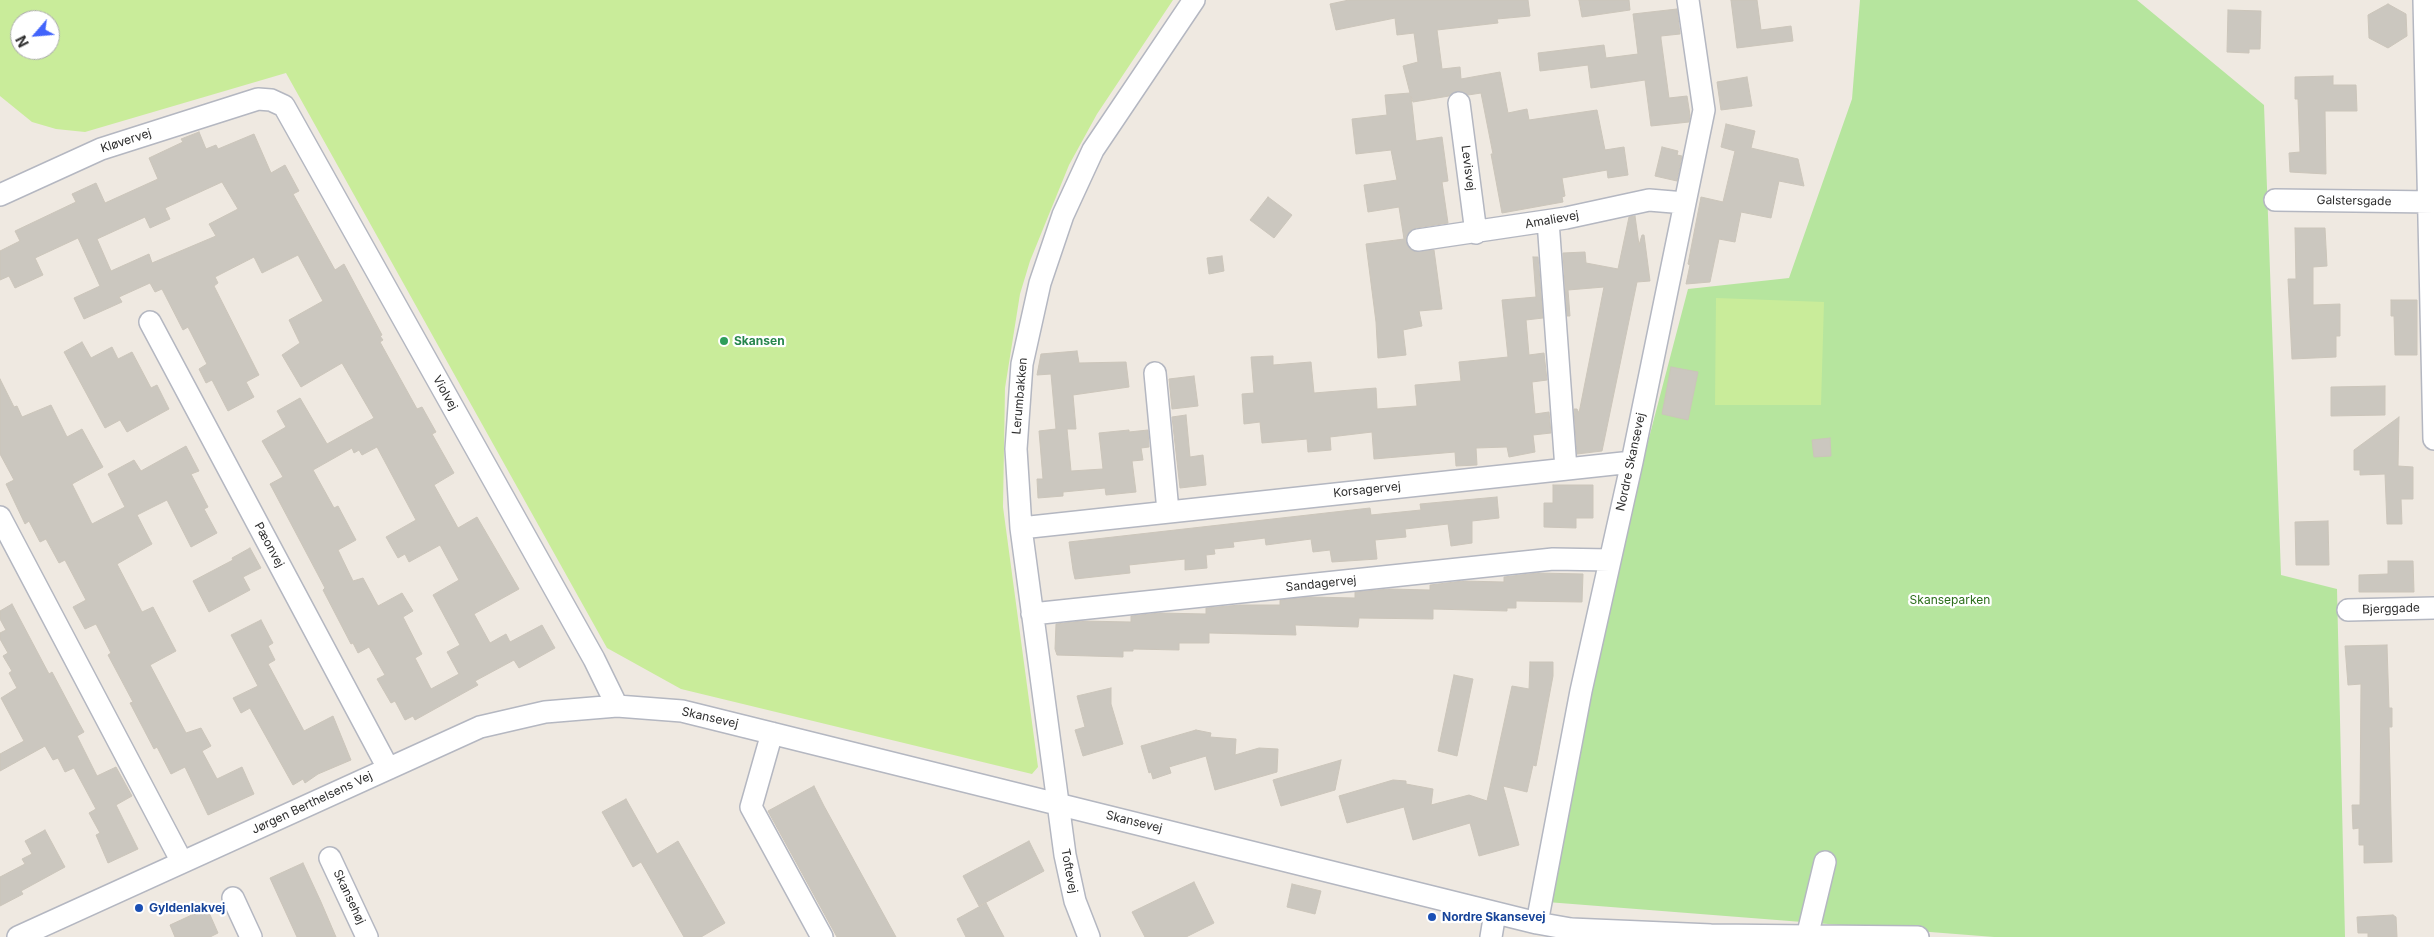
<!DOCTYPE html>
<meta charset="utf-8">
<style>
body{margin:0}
#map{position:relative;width:2434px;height:937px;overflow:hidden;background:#efe9e1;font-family:Inter,sans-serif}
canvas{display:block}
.north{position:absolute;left:10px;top:10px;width:50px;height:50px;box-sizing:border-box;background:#fff;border:1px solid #ababab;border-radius:50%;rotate:243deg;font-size:14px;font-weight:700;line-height:20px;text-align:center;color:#2e2e2e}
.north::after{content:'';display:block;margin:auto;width:18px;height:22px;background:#4264fb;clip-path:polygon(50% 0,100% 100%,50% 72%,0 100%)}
</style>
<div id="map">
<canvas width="2434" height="937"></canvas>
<div class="north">N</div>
</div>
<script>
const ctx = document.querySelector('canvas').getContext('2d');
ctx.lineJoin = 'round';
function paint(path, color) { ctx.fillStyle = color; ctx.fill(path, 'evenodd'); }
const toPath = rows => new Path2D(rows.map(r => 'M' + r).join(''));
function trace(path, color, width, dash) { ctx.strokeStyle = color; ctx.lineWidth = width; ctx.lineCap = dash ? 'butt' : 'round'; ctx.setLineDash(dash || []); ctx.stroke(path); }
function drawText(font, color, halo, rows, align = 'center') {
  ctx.font = font + ' Inter,sans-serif'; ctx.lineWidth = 4.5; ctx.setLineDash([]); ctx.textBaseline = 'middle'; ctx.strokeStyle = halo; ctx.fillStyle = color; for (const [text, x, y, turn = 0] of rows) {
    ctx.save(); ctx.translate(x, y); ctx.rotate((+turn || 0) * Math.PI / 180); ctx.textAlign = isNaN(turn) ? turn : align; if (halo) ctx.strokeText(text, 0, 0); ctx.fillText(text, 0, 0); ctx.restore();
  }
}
const green = toPath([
 [1860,0,2137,0,2264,105,2281,575,2337,589,2345,937,1994,937,1547,902,1601,621,1688,289,1789,278,1852,99]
]);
const pitch = toPath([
 [0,0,1173,0,1097,114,1069,165,1030,261,1020,294,1005,388,1003,507,1038,767,1032,774,681,689,607,648,286,73,85,132,56,129,32,122,0,96],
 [20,20,50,20,50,50,20,50],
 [1716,298,1824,302,1821,405,1715,405]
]);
const building = toPath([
 [1349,0,1528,0,1530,16,1497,19,1498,23,1437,30,1442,69,1460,67,1461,79,1500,72,1508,113,1527,109,1529,120,1597,110,1605,150,1624,147,1628,175,1608,178,1607,170,1562,178,1565,196,1562,197,1563,202,1502,213,1491,154,1493,154,1481,93,1468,95,1458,91,1449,96,1413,102,1411,96,1416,141,1442,137,1448,181,1442,182,1448,223,1416,228,1406,236,1408,247,1413,251,1434,250,1442,309,1419,311,1422,326,1403,330,1406,355,1378,358,1376,322,1366,244,1404,239,1399,207,1368,212,1364,185,1397,180,1391,150,1356,154,1352,119,1387,115,1385,95,1410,93,1403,66,1418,62,1414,33,1397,35,1395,18,1336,30,1330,4,1349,0],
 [1579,0,1629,0,1630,10,1582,17,1579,0],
 [1731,0,1757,0,1761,30,1791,26,1793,41,1737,48,1731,0],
 [2388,4,2406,14,2407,36,2388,48,2369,38,2368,15,2388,4],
 [1677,9,1680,34,1661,36,1661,39,1669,98,1687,96,1690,115,1689,122,1651,126,1645,80,1591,88,1588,65,1540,71,1538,53,1604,45,1606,58,1638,54,1633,14,1677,9],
 [2228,10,2261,11,2260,49,2249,49,2249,53,2227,52,2228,10],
 [2333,76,2333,85,2356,85,2357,111,2325,111,2326,174,2290,172,2289,153,2300,152,2298,99,2295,99,2295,77,2333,76],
 [1747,77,1752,106,1721,110,1717,82,1747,77],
 [1726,124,1755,131,1751,148,1798,159,1804,186,1779,181,1771,218,1741,212,1735,242,1719,239,1710,282,1686,284,1690,265,1688,264,1701,197,1723,202,1735,151,1721,147,1726,124],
 [199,132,206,149,216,145,218,149,254,134,271,173,285,165,299,191,293,194,335,270,344,264,382,335,380,336,383,340,380,342,417,409,422,407,436,432,432,434,454,473,434,485,458,528,477,517,519,589,474,614,490,643,506,634,510,642,542,625,555,648,519,668,514,660,475,681,478,685,415,720,413,716,405,720,395,701,391,703,377,679,385,675,369,647,358,653,353,643,351,644,323,590,325,588,270,484,283,477,262,441,286,427,277,411,300,398,327,444,374,418,342,363,301,387,282,355,300,343,289,320,323,301,298,255,262,273,254,257,215,277,218,283,214,286,259,375,246,382,254,397,228,411,212,380,206,383,199,369,207,364,188,327,183,330,162,289,155,292,150,283,119,297,122,302,84,319,74,298,100,286,78,238,35,258,43,275,15,288,9,276,0,280,0,251,20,241,15,231,76,202,72,194,96,183,105,203,158,179,149,158,183,142,181,139,199,132],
 [222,182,238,209,209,224,216,236,152,263,149,254,111,271,97,239,145,217,150,228,170,219,165,208,222,182],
 [377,447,416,520,386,537,398,558,405,554,409,562,440,545,459,580,433,595,460,645,447,652,459,674,431,689,415,658,422,654,403,617,413,611,402,593,378,606,363,578,353,581,338,550,356,540,338,506,334,508,313,470,352,448,354,453,359,450,362,455,377,447],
 [1662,147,1678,151,1677,155,1682,156,1677,181,1655,176,1662,147],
 [1268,197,1292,215,1274,238,1250,220,1268,197],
 [1635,216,1639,245,1642,235,1644,235,1650,281,1637,282,1602,451,1577,454,1574,409,1577,409,1579,413,1604,287,1568,290,1570,316,1567,316,1563,253,1585,252,1586,263,1618,269,1629,217,1635,216],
 [2295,228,2325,228,2327,266,2313,267,2313,305,2340,304,2340,336,2336,336,2336,357,2292,359,2288,279,2296,279,2295,228],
 [1222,256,1224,271,1209,274,1207,258,1222,256],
 [1533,257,1538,257,1543,318,1526,320,1529,355,1544,353,1547,380,1532,382,1535,414,1549,412,1551,433,1533,435,1535,452,1509,457,1507,447,1476,448,1477,465,1456,466,1455,452,1374,459,1372,432,1330,437,1331,450,1308,452,1307,439,1262,443,1260,422,1244,424,1242,394,1254,393,1251,357,1273,356,1273,365,1311,362,1314,393,1376,388,1377,409,1417,406,1415,385,1461,381,1459,362,1508,357,1502,300,1536,297,1533,257],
 [2391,300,2417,300,2417,355,2395,355,2394,316,2391,316,2391,300],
 [82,342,91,358,112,347,118,359,132,352,151,388,157,385,169,409,127,432,120,420,105,428,64,352,82,342],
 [1077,351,1079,363,1126,362,1129,387,1073,395,1076,429,1067,429,1071,471,1103,469,1099,433,1129,430,1129,432,1148,430,1149,447,1141,448,1143,460,1132,461,1136,492,1106,495,1105,488,1063,492,1063,496,1038,498,1037,479,1043,479,1039,431,1056,429,1051,374,1037,375,1041,354,1077,351],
 [1671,367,1698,372,1688,420,1662,414,1671,367],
 [1194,376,1198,406,1172,409,1169,379,1194,376],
 [0,379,14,407,17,406,22,417,51,405,67,437,82,429,103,467,72,484,92,524,125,507,108,474,134,460,141,471,186,446,199,471,191,474,208,507,204,509,217,533,191,547,167,500,137,515,152,544,117,564,142,612,153,607,176,651,150,665,186,733,201,728,211,746,202,751,217,779,242,767,254,794,208,815,185,767,171,774,157,747,154,749,130,703,133,702,108,655,111,653,96,624,85,629,73,607,86,600,65,560,59,563,46,539,40,542,29,521,25,524,6,484,14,480,0,454,0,379],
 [2385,386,2385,415,2331,416,2331,387,2385,386],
 [1186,415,1190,457,1203,455,1206,485,1180,488,1172,417,1186,415],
 [2399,417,2398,466,2413,467,2413,499,2401,499,2402,524,2387,524,2385,474,2360,475,2360,470,2354,470,2354,450,2399,417],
 [1830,438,1831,456,1814,457,1812,440,1830,438],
 [1553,485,1593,485,1593,518,1576,518,1576,528,1544,527,1544,503,1553,503,1553,485],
 [1497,497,1499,518,1472,521,1472,543,1451,546,1448,524,1405,529,1406,537,1375,540,1377,559,1332,562,1330,550,1313,552,1311,539,1266,545,1265,538,1233,542,1234,547,1214,549,1215,554,1206,555,1207,568,1185,570,1185,559,1129,565,1130,573,1075,579,1073,570,1069,542,1370,508,1371,515,1421,510,1420,504,1497,497],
 [2328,521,2329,565,2296,565,2295,522,2328,521],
 [250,548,261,568,243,577,250,590,209,612,193,581,233,560,232,558,250,548],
 [2388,561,2413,561,2414,592,2359,592,2359,575,2388,574,2388,561],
 [1538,573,1583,574,1582,602,1516,601,1516,608,1507,608,1507,611,1433,609,1433,619,1359,618,1358,627,1295,625,1296,635,1209,633,1209,643,1179,643,1179,650,1133,649,1133,651,1123,651,1123,657,1057,655,1055,649,1056,624,1082,621,1131,622,1131,616,1160,613,1206,614,1206,608,1240,605,1280,605,1280,600,1310,597,1355,598,1355,592,1389,589,1430,590,1430,585,1463,581,1504,582,1504,577,1538,573],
 [12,604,49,674,52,672,79,723,84,732,77,736,97,776,116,767,132,796,116,805,138,849,108,863,96,835,100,833,89,813,96,809,74,768,65,772,58,758,53,760,45,746,0,771,0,754,24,741,1,698,17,688,9,673,12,671,3,656,8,653,0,639,0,633,6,630,0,619,0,611,12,604],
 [261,620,273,643,268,646,275,660,268,664,304,731,333,716,351,760,318,774,305,783,303,779,293,785,250,708,241,713,233,698,258,686,231,635,261,620],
 [2387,645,2389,708,2392,708,2392,727,2389,727,2392,862,2364,863,2364,845,2359,845,2359,828,2353,829,2352,805,2360,805,2361,684,2348,685,2345,646,2387,645],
 [1530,662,1553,662,1553,676,1536,766,1533,765,1527,792,1503,786,1519,845,1479,856,1470,823,1413,840,1404,807,1347,823,1339,796,1393,780,1406,781,1406,784,1433,789,1431,805,1469,795,1487,801,1512,686,1529,689,1530,662],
 [1454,675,1473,679,1457,756,1438,751,1454,675],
 [1111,688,1111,704,1123,744,1083,756,1075,730,1085,727,1077,696,1111,688],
 [1196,730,1211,733,1210,737,1236,739,1235,755,1259,748,1278,749,1277,772,1215,790,1206,756,1169,767,1171,773,1153,779,1151,772,1149,773,1141,746,1196,730],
 [1341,760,1335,790,1281,806,1273,780,1341,760],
 [814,786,824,806,896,937,837,937,768,811,814,786],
 [626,799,657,854,678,841,725,923,701,937,684,937,641,862,633,867,602,812,626,799],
 [45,830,65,867,21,891,23,894,0,906,0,877,25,864,22,859,32,854,25,841,45,830],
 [1029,841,1044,871,979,906,963,876,1029,841],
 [303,863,321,902,336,937,297,937,270,878,303,863],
 [1194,882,1214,923,1186,937,1145,937,1132,912,1194,882],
 [1292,884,1321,891,1315,914,1287,907,1292,884],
 [986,903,1004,937,966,937,957,919,986,903],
 [207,908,218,933,210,937,175,937,170,925,207,908],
 [2393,915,2396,917,2397,937,2368,937,2368,933,2358,933,2357,917,2393,915]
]);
const street = toPath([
 [2424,0,2434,439],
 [1459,103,1476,233],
 [0,195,101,149,258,99,271,100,284,106,594,659,617,706],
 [2275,200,2434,202],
 [1548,221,1566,469],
 [1418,240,1566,218,1649,200,1685,203],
 [150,322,388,768],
 [1155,373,1168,511],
 [0,517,182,862],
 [1021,528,1632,462],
 [2348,610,2434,608],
 [1032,614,1553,559,1610,560],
 [772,733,751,807,822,937],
 [330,858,367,937],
 [233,898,251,937],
 [1537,923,1581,691,1632,462,1704,110,1688,0],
 [18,937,480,727,545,712,617,706,682,711,1537,923,1571,929,1711,935,1918,937],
 [1089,937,1075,901,1065,855,1021,528,1016,449,1022,364,1040,283,1063,215,1093,150,1194,0],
 [1491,937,1495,913],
 [1807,937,1825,862]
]);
const markers = [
 [724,341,5,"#2e9e5b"],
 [139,908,5,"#1a4fb4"],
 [1432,917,5,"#1a4fb4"]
];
const streetNames = [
 ["Kløvervej",126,141,-18],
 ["Levisvej",1468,168,83],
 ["Galstersgade",2354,201,1],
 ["Amalievej",1552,220,-10],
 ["Violvej",445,393,61],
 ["Lerumbakken",1020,396,-85],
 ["Nordre Skansevej",1631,462,-78],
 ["Korsagervej",1367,490,-6],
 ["Pæonvej",269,545,62],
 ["Sandagervej",1321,584,-6],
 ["Bjerggade",2391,609,-2],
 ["Skansevej",710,718,13],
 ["Jørgen Berthelsens Vej",312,803,-25],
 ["Skansevej",1134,822,14],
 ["Toftevej",1069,871,79],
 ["Skansehøj",349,897,65]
];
const leisureNames = [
 ["Skansen",734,341]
];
const parkNames = [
 ["Skanseparken",1950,600]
];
const transitNames = [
 ["Gyldenlakvej",149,908],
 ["Nordre Skansevej",1442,917]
];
paint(green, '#b6e59e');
paint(pitch, '#c9ec9a');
paint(building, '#cbc7bf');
trace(building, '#cbc5ba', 1);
trace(street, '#b4b7c1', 24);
trace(street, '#fff', 21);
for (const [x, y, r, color] of markers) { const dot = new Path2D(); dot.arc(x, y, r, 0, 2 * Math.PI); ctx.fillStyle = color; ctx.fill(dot); trace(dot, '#fff', 2); }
drawText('12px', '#2e2e2e', '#fff', streetNames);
drawText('bold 12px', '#27864d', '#fff', leisureNames, 'left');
drawText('12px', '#2c6e1b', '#fff', parkNames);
drawText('bold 12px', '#164399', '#fff', transitNames, 'left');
</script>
